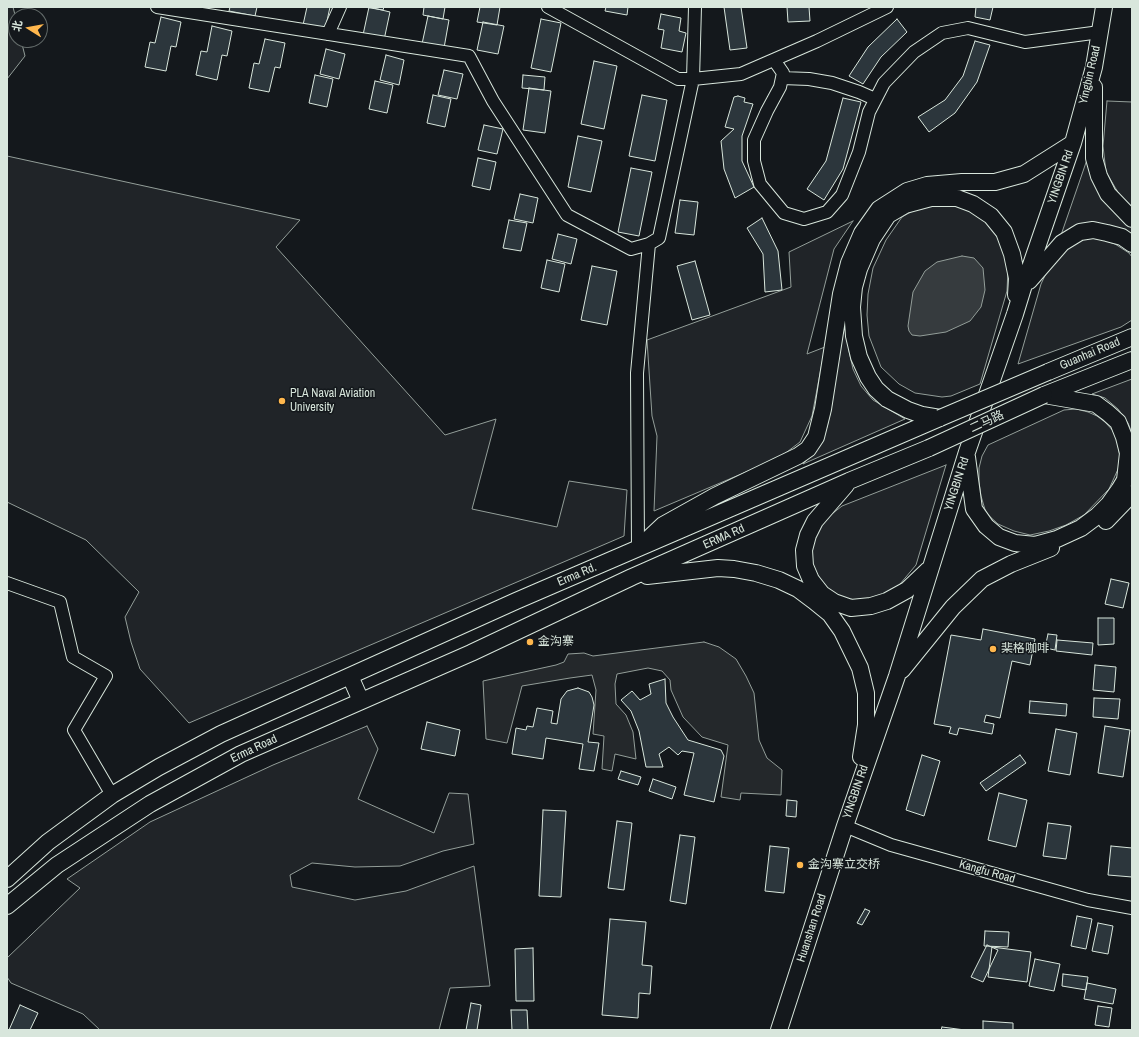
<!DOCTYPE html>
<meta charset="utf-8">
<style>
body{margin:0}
#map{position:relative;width:1139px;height:1037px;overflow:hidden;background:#14181c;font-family:"Archivo Narrow","Noto Sans SC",sans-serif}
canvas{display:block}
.frame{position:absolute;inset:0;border:8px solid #d8e6dc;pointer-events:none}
.north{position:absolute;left:8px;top:8px;width:40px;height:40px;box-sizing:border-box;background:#14181c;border:1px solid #626a69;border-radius:50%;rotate:281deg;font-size:11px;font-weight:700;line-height:16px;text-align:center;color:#d8e6dc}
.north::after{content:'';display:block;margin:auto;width:14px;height:18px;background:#ffb74d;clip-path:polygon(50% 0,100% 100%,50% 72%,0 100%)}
</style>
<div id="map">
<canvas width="1139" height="1037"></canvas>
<div class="frame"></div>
<div class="north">北</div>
</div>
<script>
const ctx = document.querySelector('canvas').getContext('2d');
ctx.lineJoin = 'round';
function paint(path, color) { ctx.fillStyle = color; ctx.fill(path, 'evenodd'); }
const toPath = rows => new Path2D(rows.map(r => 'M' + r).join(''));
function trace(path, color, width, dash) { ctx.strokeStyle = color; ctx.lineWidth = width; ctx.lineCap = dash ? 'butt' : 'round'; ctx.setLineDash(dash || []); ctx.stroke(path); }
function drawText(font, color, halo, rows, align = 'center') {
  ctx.font = font + ' "Archivo Narrow","Noto Sans SC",sans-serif'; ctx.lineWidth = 3; ctx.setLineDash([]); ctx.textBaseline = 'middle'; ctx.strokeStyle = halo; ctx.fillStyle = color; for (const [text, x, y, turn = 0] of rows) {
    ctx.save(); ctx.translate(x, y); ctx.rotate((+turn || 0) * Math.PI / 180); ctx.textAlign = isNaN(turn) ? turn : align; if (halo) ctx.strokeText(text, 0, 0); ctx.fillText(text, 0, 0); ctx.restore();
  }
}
const green = toPath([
 [7,7,13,7,16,19,16,40,21,40,25,56,7,79,7,7],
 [1107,101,1132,102,1132,207,1119,194,1106,172,1103,146,1107,101],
 [1091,148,1120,217,1132,227,1132,237,1060,238,1091,148],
 [7,156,300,220,276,247,445,435,496,419,472,509,557,527,569,481,627,490,624,536,189,723,140,669,131,642,125,617,139,592,86,540,7,502,7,156],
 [947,203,964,207,980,215,991,227,1001,243,1008,268,1007,291,980,384,951,396,942,397,915,393,899,384,881,367,869,336,867,315,868,294,873,268,886,240,902,217,923,205,947,203],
 [853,221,834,249,807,354,825,347,812,416,800,442,779,458,654,511,657,436,652,416,647,340,791,287,789,252,853,221],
 [1088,238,1101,239,1115,244,1129,253,1132,257,1132,320,1121,327,1018,364,1041,284,1051,263,1077,240,1088,238],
 [844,307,849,351,853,369,861,386,873,400,905,419,803,464,814,452,827,427,831,410,838,361,844,307],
 [1132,379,1132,433,1128,423,1118,409,1105,398,1092,394,1132,379],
 [1076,409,1088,412,1097,416,1105,422,1116,434,1120,457,1119,467,1109,489,1084,515,1066,525,1049,531,1030,535,1014,531,998,524,986,513,981,496,979,482,979,468,982,456,988,445,1064,410,1076,409],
 [946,465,916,565,895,590,883,597,851,600,838,596,826,587,817,574,811,563,812,547,815,534,823,521,842,506,946,465],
 [367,726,378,749,358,799,434,833,449,793,468,794,474,844,443,851,400,866,355,867,312,863,290,875,292,887,355,900,406,891,474,866,490,986,450,988,439,1030,100,1030,83,1014,11,983,7,977,7,958,80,888,67,879,150,822,273,765,367,726]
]);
const parking = toPath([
 [704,642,719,647,736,659,746,676,754,693,759,740,767,758,782,770,781,795,741,793,740,800,721,797,728,745,702,737,683,717,671,690,670,680,662,671,648,668,617,674,615,684,616,704,626,715,633,732,636,759,615,754,612,771,602,769,604,736,593,734,596,690,592,675,570,678,522,686,507,743,486,739,483,681,556,665,564,662,568,654,584,653,593,656,704,642]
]);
const water = toPath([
 [962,256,974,258,983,268,985,290,981,307,970,321,946,332,920,336,912,335,909,331,908,326,913,292,925,271,937,262,962,256]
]);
const building = toPath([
 [230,7,257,7,255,16,229,11,230,7],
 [307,7,330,7,325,30,303,25,307,7],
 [364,7,384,7,383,10,364,7],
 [369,7,390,12,384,40,363,35,369,7],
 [424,7,445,7,443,19,423,15,424,7],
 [480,7,500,7,497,25,477,22,480,7],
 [606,7,628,7,627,15,605,11,606,7],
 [724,7,741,7,747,48,730,50,724,7],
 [787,7,809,7,810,21,788,22,787,7],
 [976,7,993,7,990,20,975,17,976,7],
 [661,14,681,18,679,31,686,33,682,52,661,48,664,30,658,29,661,14],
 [428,16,449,20,444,48,422,44,428,16],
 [161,17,181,22,176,47,171,46,166,71,145,67,150,42,155,43,161,17],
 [541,19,561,23,551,72,531,68,541,19],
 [897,19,907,32,881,57,863,84,849,76,868,47,897,19],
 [483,22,504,26,498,54,477,50,483,22],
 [212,26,232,31,227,56,222,55,217,80,196,75,201,51,207,52,212,26],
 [265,39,285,43,280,68,275,67,269,92,249,88,254,63,259,64,265,39],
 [975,41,990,45,977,82,955,113,929,132,918,117,945,100,963,76,975,41],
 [326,49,345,54,339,79,320,74,326,49],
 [386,55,404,60,399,85,380,80,386,55],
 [594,61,617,66,604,129,581,124,594,61],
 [444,70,463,74,457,99,438,95,444,70],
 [315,75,333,79,327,107,309,103,315,75],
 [523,75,545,77,544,90,522,88,523,75],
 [375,81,393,85,387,113,369,109,375,81],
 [529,88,551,91,545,133,523,130,529,88],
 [433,95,451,99,445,127,427,123,433,95],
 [642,95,667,100,655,161,629,156,642,95],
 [738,96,745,98,744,102,753,104,742,136,742,161,754,187,735,198,724,169,721,141,734,129,725,127,734,97,738,96],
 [843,98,861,102,843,169,824,200,807,189,826,161,843,98],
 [484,125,503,129,497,154,478,150,484,125],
 [578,136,602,141,591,192,568,187,578,136],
 [478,158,496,162,490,190,472,186,478,158],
 [631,168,652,172,639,236,618,232,631,168],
 [520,194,538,198,533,223,514,219,520,194],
 [680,200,698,202,694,235,675,233,680,200],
 [762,218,778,251,782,290,765,292,763,254,747,228,762,218],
 [509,220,527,223,521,251,503,248,509,220],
 [558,234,577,239,571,264,552,259,558,234],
 [547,260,565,264,559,292,541,288,547,260],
 [695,261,710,315,692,320,677,266,695,261],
 [592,266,617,271,607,325,581,320,592,266],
 [1111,579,1129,583,1123,608,1105,604,1111,579],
 [1098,618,1114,618,1114,644,1098,645,1098,618],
 [983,629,1035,639,1030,665,1012,661,1000,718,986,715,984,722,994,724,992,734,959,728,957,735,949,733,951,727,934,724,951,635,981,640,983,629],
 [1048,634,1057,635,1055,650,1045,648,1048,634],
 [1057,640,1093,643,1092,655,1056,651,1057,640],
 [1095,665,1116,667,1114,692,1093,690,1095,665],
 [665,679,666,703,673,717,688,740,721,750,724,756,714,802,684,795,694,753,682,751,678,755,669,747,659,754,663,767,646,767,639,731,631,711,621,700,632,691,640,700,651,694,649,684,665,679],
 [578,688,589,692,592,697,594,705,588,742,599,743,594,771,579,769,583,744,546,738,543,759,512,754,516,728,526,730,527,726,533,727,537,708,553,711,551,723,557,724,561,699,567,691,578,688],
 [1094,698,1120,699,1118,719,1093,717,1094,698],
 [1030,701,1067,704,1066,716,1029,713,1030,701],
 [427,722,460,730,455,756,421,749,427,722],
 [1105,726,1130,730,1123,777,1098,773,1105,726],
 [1056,729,1077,733,1070,775,1048,771,1056,729],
 [922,755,940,761,924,816,906,810,922,755],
 [1020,755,1026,763,986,791,980,783,1020,755],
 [621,771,641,777,638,785,618,779,621,771],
 [653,779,676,787,672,799,649,791,653,779],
 [999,793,1027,800,1016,847,988,840,999,793],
 [787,800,797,801,796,817,786,816,787,800],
 [543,810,566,811,561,897,539,896,543,810],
 [617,821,632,823,624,890,608,888,617,821],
 [1048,823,1071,826,1066,859,1043,856,1048,823],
 [680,835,695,837,686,904,670,901,680,835],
 [770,846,789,848,784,893,765,891,770,846],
 [1111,846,1132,848,1132,877,1108,875,1111,846],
 [865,909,870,911,862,925,857,923,865,909],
 [1077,916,1092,919,1086,949,1071,946,1077,916],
 [610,919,646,922,642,965,652,966,650,994,639,993,638,1018,602,1015,610,919],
 [1098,923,1113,926,1108,954,1092,951,1098,923],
 [985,931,1009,932,1008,947,984,946,985,931],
 [987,945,998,950,983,982,971,977,987,945],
 [992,947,1031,952,1027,982,988,977,992,947],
 [533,948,534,1001,516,1001,515,949,533,948],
 [1035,959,1060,964,1054,991,1029,986,1035,959],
 [1063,974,1088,977,1086,990,1062,986,1063,974],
 [1087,983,1116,989,1113,1004,1084,999,1087,983],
 [471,1003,481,1005,477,1030,466,1030,471,1003],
 [20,1005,38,1013,30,1030,9,1030,20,1005],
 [1098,1006,1112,1008,1109,1027,1095,1025,1098,1006],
 [511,1010,527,1010,528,1030,512,1030,511,1010],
 [983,1021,1013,1023,1013,1030,983,1030,983,1021],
 [942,1027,965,1030,941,1030,942,1027]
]);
const minor = toPath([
 [157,7,469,56,493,101,567,215,631,249,649,244,659,238,693,79,695,7],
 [548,7,678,79,693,79,741,74,817,41,887,7],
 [328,34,340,7],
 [774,60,783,73,780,87,767,111,754,140,754,161,760,184,784,213,804,219,827,212,842,195,859,152,869,112,884,83,914,52,942,33,968,28,1025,42,1100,32],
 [782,78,809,79,832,83,859,92,875,99],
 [638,549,637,373,649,244],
 [7,583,60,602,73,657,106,676,74,730,112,795],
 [845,826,891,845,1088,900,1132,908]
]);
const major = toPath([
 [1094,87,1094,158,1099,176,1108,194,1132,219],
 [1029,281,1062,243,1080,232,1093,230,1107,233,1122,237,1132,244],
 [1048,372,1132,337],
 [1044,395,1132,360],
 [940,418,922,415,908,410,887,399,876,389,868,377,859,357,854,336,852,307,854,287,859,269,872,239,888,215,905,205,931,198,957,198,973,204,991,216,1004,232,1012,254,1017,278,1016,295],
 [967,457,974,509,986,526,999,537,1015,543,1035,545,1057,539,1081,528,1097,516,1109,504,1119,490,1125,480,1128,453,1124,437,1118,422,1108,413,1096,404,1044,395],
 [846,485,815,521,808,535,804,550,805,566,811,580,822,594,834,602,851,608,871,606,887,601,907,590,928,570],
 [1106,521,1132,494],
 [646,541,663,525,715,496,798,456,808,449,816,437,823,409,841,294,849,263,862,233,879,209,907,191,927,185,962,182,995,182,1024,174,1073,143],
 [647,576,718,568,734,569,756,573,779,580,798,589,814,601,830,614,842,631,860,668,866,693,866,725,861,757],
 [902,670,953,607,982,579,1011,564,1051,548],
 [350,676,361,701],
 [7,879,48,842,112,795,159,767,221,734,516,601,940,418],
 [7,906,57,865,150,804,241,754,471,653,632,577,849,481,929,448],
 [779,1030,845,826,897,676,967,452,1015,314,1023,288,1073,143,1094,67,1104,7]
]);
const majorBridge = toPath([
 [940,418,1048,372],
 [929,448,1044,395]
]);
const markers = [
 [282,401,4,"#ffb74d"],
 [530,642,4,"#ffb74d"],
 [993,649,4,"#ffb74d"],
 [800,865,4,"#ffb74d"]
];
const streetNames = [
 ["Yingbin Road",1090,75,-77],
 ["YINGBIN Rd",1061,177,-71],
 ["Guanhai Road",1090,354,-23],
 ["二马路",987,422,-25],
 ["YINGBIN Rd",957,484,-72],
 ["ERMA Rd",724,537,-24],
 ["Erma Rd.",577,575,-23],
 ["Erma Road",254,749,-25],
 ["YINGBIN Rd",856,792,-71],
 ["Kangfu Road",987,872,16],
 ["Huanshan Road",812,928,-72]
];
const poiNames = [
 ["PLA Naval Aviation",290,394],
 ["University",290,408],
 ["金沟寨",538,642],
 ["棐格咖啡",1001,649],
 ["金沟寨立交桥",808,865]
];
paint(green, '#202428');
trace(green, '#939e99', 1);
paint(parking, '#24282b');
trace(parking, '#939e99', 1);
paint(water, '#363b3e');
trace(water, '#939e99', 1);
paint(building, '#2c363c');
trace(building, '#d8e6dc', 1);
trace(minor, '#d8e6dc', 14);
trace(major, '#d8e6dc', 18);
trace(minor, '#14181c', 12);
trace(major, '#14181c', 16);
trace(majorBridge, '#d8e6dc', 18, []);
trace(majorBridge, '#14181c', 16);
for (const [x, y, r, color] of markers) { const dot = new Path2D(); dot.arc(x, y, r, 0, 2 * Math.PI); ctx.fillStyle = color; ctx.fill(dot); trace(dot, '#14181c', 1.5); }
drawText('12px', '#d8e6dc', '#14181c', streetNames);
drawText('12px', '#d8e6dc', '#14181c', poiNames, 'left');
</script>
